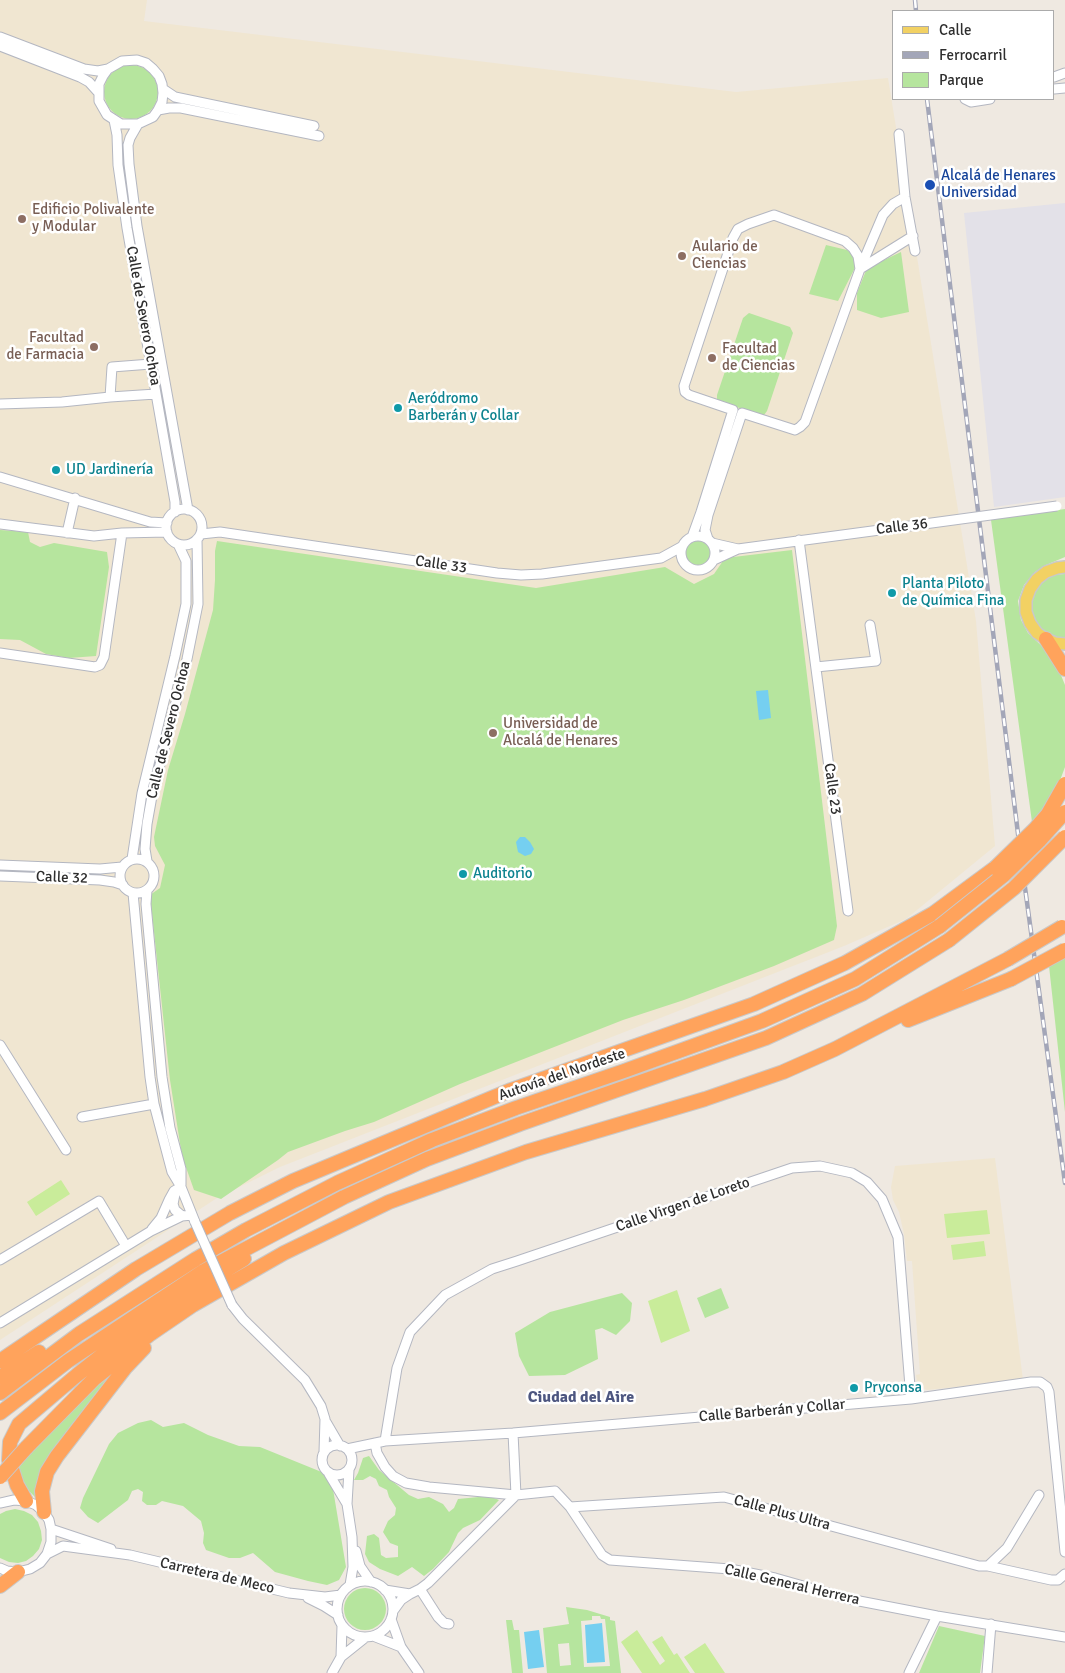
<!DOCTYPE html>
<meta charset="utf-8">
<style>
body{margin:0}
#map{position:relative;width:1065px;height:1673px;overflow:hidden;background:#efe9e1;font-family:Signika,sans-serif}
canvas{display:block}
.legend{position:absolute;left:892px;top:10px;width:162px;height:90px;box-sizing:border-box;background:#fff;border:1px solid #ababab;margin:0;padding:6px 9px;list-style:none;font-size:15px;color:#2e2e2e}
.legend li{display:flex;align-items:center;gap:10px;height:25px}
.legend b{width:25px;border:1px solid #ababab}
</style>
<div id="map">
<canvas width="1065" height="1673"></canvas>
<ul class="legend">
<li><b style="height:6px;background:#f2d163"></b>Calle</li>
<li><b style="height:6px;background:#a3a6b8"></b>Ferrocarril</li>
<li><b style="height:14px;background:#b6e59e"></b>Parque</li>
</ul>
</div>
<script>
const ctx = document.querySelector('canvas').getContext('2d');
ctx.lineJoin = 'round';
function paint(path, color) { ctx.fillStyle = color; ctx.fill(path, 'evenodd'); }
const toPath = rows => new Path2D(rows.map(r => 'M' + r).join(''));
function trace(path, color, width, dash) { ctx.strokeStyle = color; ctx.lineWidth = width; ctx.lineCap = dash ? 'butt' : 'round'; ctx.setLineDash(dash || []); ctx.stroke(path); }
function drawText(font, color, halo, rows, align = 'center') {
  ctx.font = font + ' Signika,sans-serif'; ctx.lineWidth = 5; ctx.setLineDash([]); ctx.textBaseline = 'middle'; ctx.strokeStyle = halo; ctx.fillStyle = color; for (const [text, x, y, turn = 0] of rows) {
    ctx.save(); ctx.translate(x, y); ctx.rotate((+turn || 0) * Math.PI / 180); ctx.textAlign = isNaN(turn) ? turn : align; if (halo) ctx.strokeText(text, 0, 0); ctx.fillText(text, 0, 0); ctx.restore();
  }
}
const industrial = toPath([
 [1065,203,1065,497,994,507,964,213]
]);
const education = toPath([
 [0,0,147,0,144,21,736,92,888,78,976,621,995,846,906,919,844,946,280,1167,217,1198,0,1340],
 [995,1158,1023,1380,927,1390,921,1387,917,1381,916,1375,920,1374,912,1261,907,1261,904,1234,899,1212,893,1200,891,1187,895,1166]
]);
const green = toPath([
 '104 92a27 27 0 1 1 54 0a27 27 0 1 1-54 0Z',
 [826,245,847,250,859,260,838,301,809,294],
 [901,252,909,312,881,318,857,310,857,293,867,268],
 [749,313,790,327,793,333,767,411,764,415,760,415,719,401,717,399,717,395,743,318],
 [1065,509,1065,557,1046,565,1035,572,1024,585,1018,601,1021,620,1028,633,1048,652,1058,668,1065,685,1065,767,1059,783,1043,810,1032,822,991,520],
 [0,530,28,532,30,542,40,547,54,543,107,552,109,567,96,656,69,658,46,654,20,640,0,639],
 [217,541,536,588,665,567,694,584,714,574,725,558,792,550,837,926,834,940,774,966,684,1000,623,1020,460,1084,374,1122,345,1131,288,1152,278,1160,221,1199,194,1190,182,1156,170,1080,150,895,160,888,165,865,155,846,154,837,168,770,185,714,213,610,215,580,215,551],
 '686 553a12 12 0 1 1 24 0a12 12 0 1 1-24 0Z',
 [1065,574,1065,638,1056,638,1045,633,1037,624,1032,613,1032,601,1036,590,1043,581,1054,575],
 [1065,957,1065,1112,1049,966],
 [721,1288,729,1308,705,1318,697,1298],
 [622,1293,632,1303,630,1321,616,1335,602,1328,595,1330,598,1359,565,1375,529,1376,519,1356,515,1333,550,1312],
 [122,1363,107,1380,48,1461,37,1499,29,1491,17,1470,35,1447,106,1376],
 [151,1420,163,1427,184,1423,208,1435,239,1446,260,1447,324,1473,333,1489,346,1567,339,1580,327,1585,308,1581,275,1572,253,1553,240,1558,229,1558,206,1550,203,1543,204,1533,201,1521,183,1506,162,1501,156,1505,147,1505,142,1501,143,1492,138,1489,132,1491,128,1500,98,1523,88,1517,80,1508,83,1498,109,1444,118,1433,138,1423],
 [369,1456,379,1470,409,1495,418,1499,429,1497,443,1504,449,1512,454,1508,458,1499,489,1496,499,1500,480,1520,463,1528,458,1533,449,1552,433,1569,424,1576,412,1567,398,1576,380,1569,369,1562,365,1554,367,1536,374,1534,379,1538,381,1555,386,1558,398,1557,398,1546,390,1543,383,1532,388,1521,395,1515,396,1508,389,1497,387,1490,379,1486,376,1479,370,1476,363,1480,354,1480,358,1473,363,1458],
 [15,1509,24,1511,32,1515,38,1522,41,1531,42,1540,39,1549,33,1556,26,1561,18,1563,9,1562,0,1558,0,1514,6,1511],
 '344 1609a21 21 0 1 1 42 0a21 21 0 1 1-42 0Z',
 [566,1607,587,1610,610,1617,610,1620,615,1621,621,1673,547,1673,543,1628,569,1624],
 [592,1616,600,1616,601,1619,605,1619,610,1666,584,1667,581,1621,592,1620],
 [569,1643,571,1665,560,1666,558,1644],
 [506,1620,512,1620,514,1630,519,1630,523,1673,512,1673],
 [939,1626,985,1636,980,1673,919,1673]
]);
const pitch = toPath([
 [61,1180,70,1194,36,1216,27,1202],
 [987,1210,990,1234,947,1238,944,1214],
 [984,1241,986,1256,953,1260,951,1245],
 [677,1290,690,1331,661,1343,648,1301],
 [637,1630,660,1665,665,1661,652,1642,662,1636,674,1655,677,1653,690,1673,642,1673,621,1642],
 [705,1643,725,1673,695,1673,684,1657]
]);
const water = toPath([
 [768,690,771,718,759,720,756,691],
 [520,837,525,837,530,842,534,849,531,854,525,856,518,852,516,842],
 [602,1623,605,1662,587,1663,585,1625],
 [539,1630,544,1667,528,1669,524,1632]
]);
const minor = toPath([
 [0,37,84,69,98,71,108,69],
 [0,46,80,77,89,82,98,92],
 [1054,77,1065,73],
 [163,89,175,97,314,126],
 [1054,89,1065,88],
 [965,99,971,102,990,99],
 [158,110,162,102,163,93,162,84,159,76,153,69,146,63,137,60,122,61,108,69,103,76,99,84,99,101,107,115,121,124,138,124,153,117,158,110,169,108,181,108,319,136],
 [114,120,117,135,118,165,127,228,175,502,175,512],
 [138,124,130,138,128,145,129,164,137,226,188,510],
 [899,134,905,197,915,251],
 [860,269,883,215,893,204,905,197],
 [860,269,913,236],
 [110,397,156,394],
 [0,404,62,402,110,397,112,367,151,364],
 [0,477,150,522,167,523],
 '166 527a18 18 0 1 1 36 0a18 18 0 1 1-36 0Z',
 [0,524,94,536,122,533,167,532],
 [67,533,75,498],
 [201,534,220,532,497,573,521,575,542,574,661,558,681,547],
 '681 553a17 17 0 1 1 34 0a17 17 0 1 1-34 0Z',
 [692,537,701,512,733,410,689,395,685,392,684,386,733,238,738,229,748,224,774,215,845,241,853,248,858,256,860,269,805,422,800,427,795,430,742,413,708,515,705,530,708,539],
 [799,540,848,911],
 [712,543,738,549],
 [714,560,738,549,902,527],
 [0,653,95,667,100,665,104,657,122,533],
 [816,667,876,661,870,625],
 '120 876a17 17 0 1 1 34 0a17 17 0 1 1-34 0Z',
 [132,859,142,793,175,656,186,604,186,561,178,544],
 [147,861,145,849,147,824,152,796,187,659,198,604,197,539],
 [0,865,100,869,122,867],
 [0,876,100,880,114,882,123,885],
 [147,890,146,904,162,1077,170,1128,181,1169,181,1185],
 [133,893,150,1077,154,1104,172,1172,181,1187,195,1222],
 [0,1045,66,1150],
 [82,1117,154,1104],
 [175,1194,173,1204,175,1210,182,1216],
 [152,1229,161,1218,169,1200,174,1191,181,1187],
 [0,1260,99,1201,126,1246],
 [232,1305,243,1319,305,1380,321,1406,325,1419,324,1452],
 [0,1323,151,1231,182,1216,192,1215],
 [326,1422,340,1446],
 [385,1441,397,1368,410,1332,445,1295,492,1269,517,1261,792,1168,820,1166,852,1173,867,1182,882,1199,898,1237,911,1399],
 [375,1443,377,1453,385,1467,393,1476,406,1483,429,1487,516,1495,513,1433],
 '322 1460a15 15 0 1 1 30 0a15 15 0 1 1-30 0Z',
 [347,1449,385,1441,513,1433,911,1399,1031,1382,1040,1382,1047,1387,1049,1392,1065,1552],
 [349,1470,347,1504,352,1537,353,1567,350,1585],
 [329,1474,347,1504],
 [0,1503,14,1500,26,1501,36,1505,44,1512,49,1520,51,1529,51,1542,47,1554,40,1563,30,1569,18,1572,7,1571,0,1568],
 [570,1507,724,1497,979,1566,988,1566,1007,1548,1039,1495],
 [51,1529,111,1549],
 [356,1551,360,1566,371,1582],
 [47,1554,63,1546,130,1555,289,1593,325,1597,341,1595],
 [988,1566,1051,1580,1058,1580,1065,1574],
 '337 1609a28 28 0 1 1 56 0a28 28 0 1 1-56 0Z',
 [420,1589,438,1617,444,1623,449,1624],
 [385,1590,410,1594,401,1600,393,1611],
 [410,1594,420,1589,428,1583,516,1495,555,1491,570,1507,602,1555,610,1560,730,1569,775,1578,849,1599,937,1616,1065,1637],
 [308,1598,324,1606,338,1615],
 [391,1619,401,1647,419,1673],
 [373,1636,401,1647],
 [341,1657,342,1626],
 [332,1673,341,1657,366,1637],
 [909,1673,937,1616],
 [987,1673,991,1624]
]);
const major = toPath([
 [1065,567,1057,568,1046,572,1037,579,1030,589,1026,600,1026,612,1030,623,1037,633,1046,639,1055,643,1065,644]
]);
const highway = toPath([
 [1046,639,1065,669],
 [908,1020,1011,979],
 [0,1361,136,1269,230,1213,293,1181,511,1090,754,1004,845,963,934,913,995,868],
 [0,1377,39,1352],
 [0,1393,79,1334,196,1259,246,1230,337,1183,432,1140,516,1108,624,1071,762,1021,855,979,940,926],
 [0,1413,68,1361,202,1272,344,1197,427,1159,520,1124,766,1038,862,994,949,940],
 [26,1448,94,1379,149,1335,193,1305,284,1253,389,1202,526,1152,705,1099,783,1072,835,1049,1008,959],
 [26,1501,17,1485,9,1460,10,1442,19,1424,77,1375,136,1328,184,1296,244,1259],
 [44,1512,42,1491,47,1472,57,1456,125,1368,144,1348],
 [0,1586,18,1572]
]);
const rail = toPath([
 [915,0,916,11],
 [927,99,1021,858,1065,1183]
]);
const minorBridge = toPath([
 [902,527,1057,506],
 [195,1222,232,1305]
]);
const highwayBridge = toPath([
 [995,868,1035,829,1048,814,1065,784],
 [940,926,1004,875,1039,841,1065,812],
 [949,940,1014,888,1065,837],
 [1008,959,1062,927],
 [1011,979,1065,950],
 [0,1477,26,1448]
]);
const markers = [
 [930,185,6,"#1a4fb4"],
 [22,219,5,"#8d6e63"],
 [682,256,5,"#8d6e63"],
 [94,347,5,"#8d6e63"],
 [712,358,5,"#8d6e63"],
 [398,408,5,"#0f9aa8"],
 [56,470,5,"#0f9aa8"],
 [892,593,5,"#0f9aa8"],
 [493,733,5,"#8d6e63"],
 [463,874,5,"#0f9aa8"],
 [854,1388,5,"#0f9aa8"]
];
const transitNames = [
 ["Alcalá de Henares",941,176],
 ["Universidad",941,193]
];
const educationNames = [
 ["Edificio Polivalente",32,210],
 ["y Modular",32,227],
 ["Aulario de",692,247],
 ["Ciencias",692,264],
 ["Facultad",84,338,"right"],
 ["de Farmacia",84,355,"right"],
 ["Facultad",722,349],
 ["de Ciencias",722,366],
 ["Universidad de",503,724],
 ["Alcalá de Henares",503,741]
];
const streetNames = [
 ["Calle de Severo Ochoa",143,316,80],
 ["Calle 36",902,527,-7],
 ["Calle 33",441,565,8],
 ["Calle de Severo Ochoa",169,730,-76],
 ["Calle 23",832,789,82],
 ["Calle 32",62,878,2],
 ["Autovía del Nordeste",562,1075,-19],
 ["Calle Virgen de Loreto",683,1205,-19],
 ["Calle Barberán y Collar",772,1411,-5],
 ["Calle Plus Ultra",782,1513,15],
 ["Carretera de Meco",217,1576,13],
 ["Calle General Herrera",792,1585,13]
];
const cultureNames = [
 ["Aeródromo",408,399],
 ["Barberán y Collar",408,416],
 ["UD Jardinería",66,470],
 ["Planta Piloto",902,584],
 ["de Química Fina",902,601],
 ["Auditorio",473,874],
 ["Pryconsa",864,1388]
];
const neighbourhoodNames = [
 ["Ciudad del Aire",581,1398]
];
paint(industrial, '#e3e1e8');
paint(education, '#f0e6d1');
paint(green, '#b6e59e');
paint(pitch, '#c9ec9a');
paint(water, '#75cff0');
trace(minor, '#b4b7c1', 11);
trace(major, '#c9c9c9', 14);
trace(highway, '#c9c9c9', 16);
trace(minor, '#fff', 9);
trace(major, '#f2d163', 11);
trace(highway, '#ffa35c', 14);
trace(rail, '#a3a6b8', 4.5);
trace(rail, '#fff', 2.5, [8]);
trace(minorBridge, '#b4b7c1', 11, []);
trace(highwayBridge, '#c9c9c9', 16, []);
trace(minorBridge, '#fff', 9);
trace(highwayBridge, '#ffa35c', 14);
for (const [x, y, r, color] of markers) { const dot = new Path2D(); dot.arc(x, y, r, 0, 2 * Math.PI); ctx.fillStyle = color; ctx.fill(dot); trace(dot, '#fff', 2); }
drawText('15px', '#164399', '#fff', transitNames, 'left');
drawText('15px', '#785e54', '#fff', educationNames, 'left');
drawText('15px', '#2e2e2e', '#fff', streetNames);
drawText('15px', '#0d838f', '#fff', cultureNames, 'left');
drawText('bold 16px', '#4d5680', '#fff', neighbourhoodNames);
</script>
